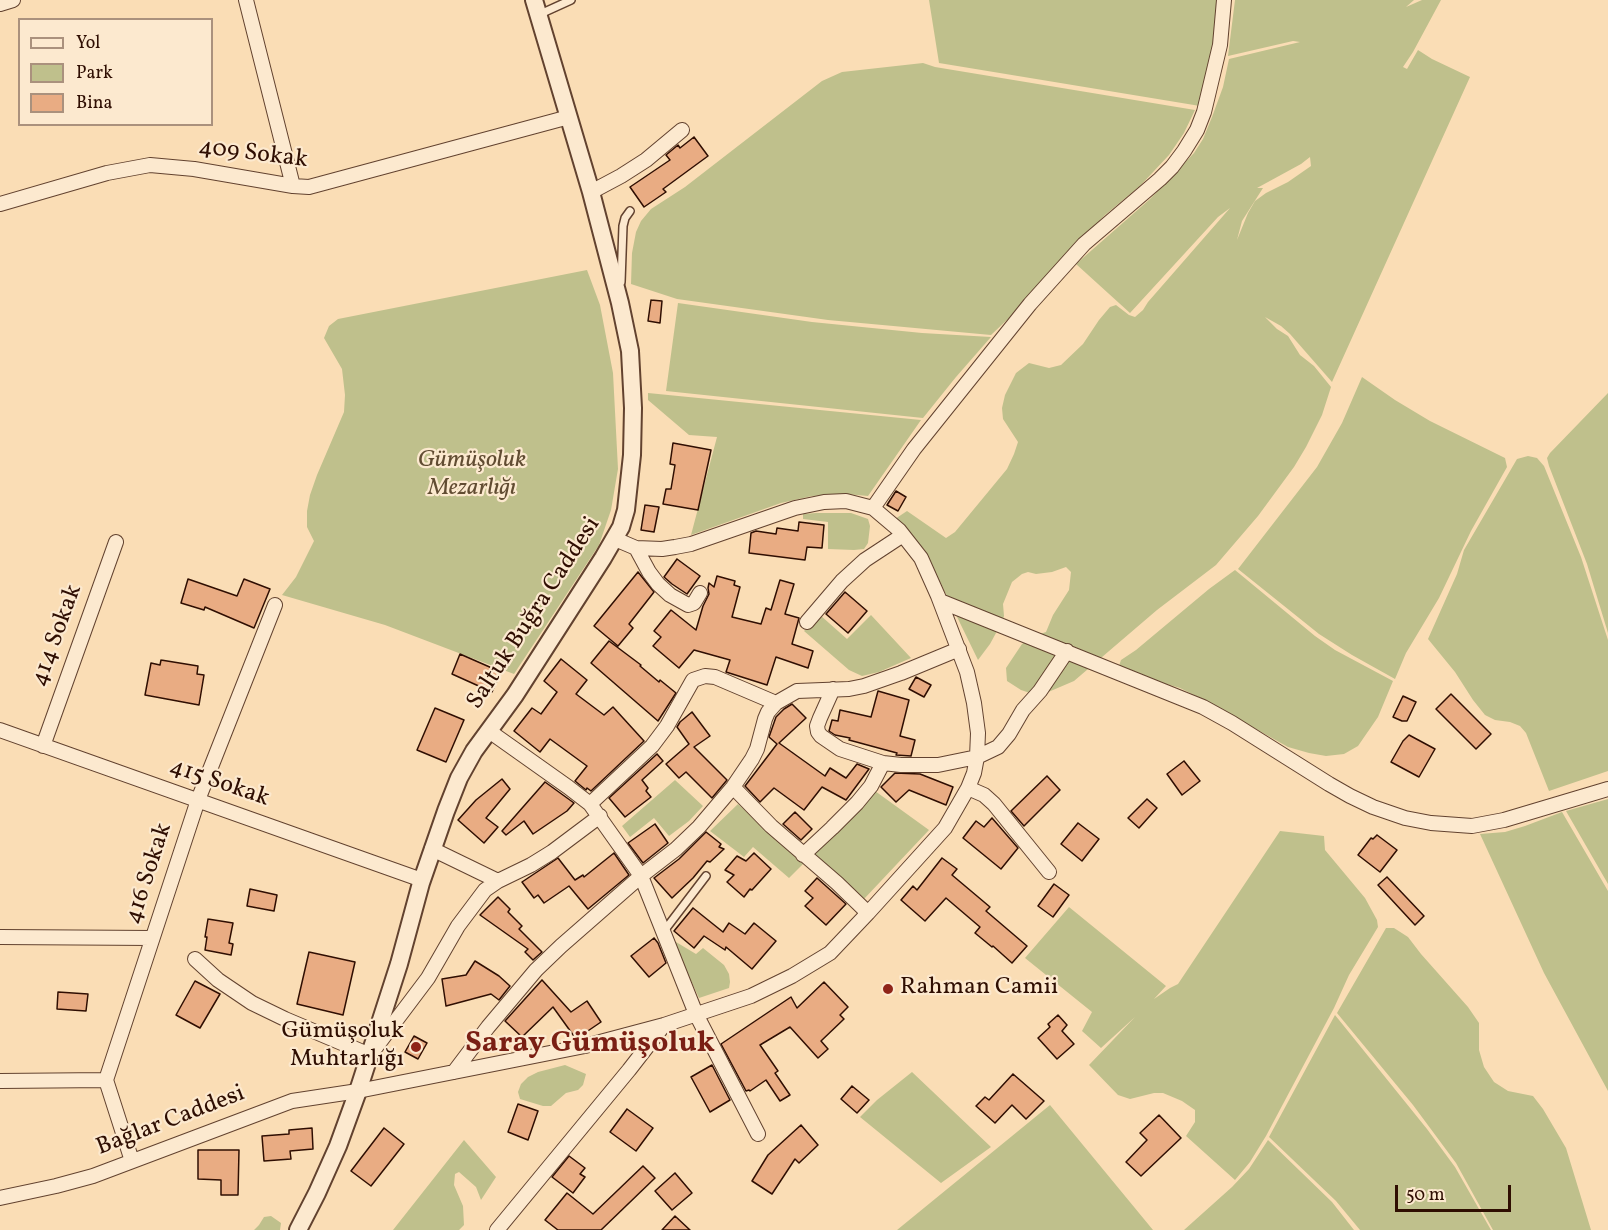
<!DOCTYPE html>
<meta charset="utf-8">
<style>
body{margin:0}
#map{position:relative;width:1608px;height:1230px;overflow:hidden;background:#faddb5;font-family:Vollkorn,serif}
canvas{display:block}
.legend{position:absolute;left:18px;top:18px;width:195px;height:108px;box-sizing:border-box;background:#fce9cf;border:2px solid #aa917d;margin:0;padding:8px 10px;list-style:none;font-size:18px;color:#2f0e02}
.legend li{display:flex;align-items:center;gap:12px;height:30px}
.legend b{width:30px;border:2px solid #aa917d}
.scale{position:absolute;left:1395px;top:1185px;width:116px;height:27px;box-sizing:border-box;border:3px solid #2f0e02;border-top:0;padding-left:8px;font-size:18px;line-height:21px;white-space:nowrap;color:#2f0e02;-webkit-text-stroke:4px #fce9cf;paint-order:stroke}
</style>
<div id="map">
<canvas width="1608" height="1230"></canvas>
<ul class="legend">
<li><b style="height:8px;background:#fce9cf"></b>Yol</li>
<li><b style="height:16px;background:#bfc08c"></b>Park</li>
<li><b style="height:16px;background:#e9ac83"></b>Bina</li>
</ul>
<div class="scale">50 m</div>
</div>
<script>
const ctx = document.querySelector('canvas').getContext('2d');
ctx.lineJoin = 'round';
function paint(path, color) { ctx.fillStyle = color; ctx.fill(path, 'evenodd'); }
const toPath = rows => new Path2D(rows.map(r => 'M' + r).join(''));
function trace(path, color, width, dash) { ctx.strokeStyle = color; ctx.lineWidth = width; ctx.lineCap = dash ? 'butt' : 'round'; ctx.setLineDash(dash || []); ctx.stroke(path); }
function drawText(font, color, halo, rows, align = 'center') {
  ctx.font = font + ' Vollkorn,serif'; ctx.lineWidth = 4.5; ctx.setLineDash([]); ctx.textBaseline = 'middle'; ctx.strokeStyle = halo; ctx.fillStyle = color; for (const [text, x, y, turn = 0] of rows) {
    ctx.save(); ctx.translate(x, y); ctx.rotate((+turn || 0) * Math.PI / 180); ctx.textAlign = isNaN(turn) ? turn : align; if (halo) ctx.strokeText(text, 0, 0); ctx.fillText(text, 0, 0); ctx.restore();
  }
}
const green = toPath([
 [929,0,1217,0,1214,39,1200,106,939,63],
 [1235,0,1414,0,1406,7,1422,0,1441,0,1413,52,1403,67,1407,69,1418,50,1432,59,1470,77,1332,382,1290,334,1281,326,1265,317,1277,329,1288,336,1300,355,1314,366,1331,387,1322,415,1306,447,1294,467,1258,516,1216,565,1157,610,1074,681,1039,696,1021,690,1007,681,1006,668,1022,644,1034,636,1046,632,1053,615,1069,590,1071,572,1066,567,1052,572,1036,574,1028,572,1022,574,1012,582,1003,604,1004,616,1002,622,990,644,978,660,924,549,895,519,907,511,946,538,955,532,1007,469,1014,454,1018,442,1003,419,1002,408,1005,395,1016,373,1029,363,1049,368,1061,365,1083,344,1099,320,1110,307,1116,305,1129,315,1135,317,1143,310,1148,302,1230,208,1218,217,1130,313,1076,264,1150,199,1194,153,1203,139,1212,117,1223,87,1229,59,1300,42,1293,41,1228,56],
 [1310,157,1311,166,1288,182,1266,193,1255,201,1248,213,1237,240,1242,221,1263,188,1257,188,1301,164],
 [923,63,935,67,1195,110,1184,133,1169,155,1140,186,1105,215,1030,293,1009,318,991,335,828,320,677,299,631,284,632,253,636,232,641,221,651,209,685,187,822,81,842,72],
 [587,270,600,305,613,373,618,469,611,510,599,545,514,674,385,625,282,595,296,577,314,541,307,527,307,511,310,495,317,475,344,412,345,395,342,369,324,338,329,326,338,319],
 [678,303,812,322,922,333,991,337,956,377,923,418,666,391],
 [1362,377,1395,400,1430,421,1505,458,1507,467,1471,531,1439,598,1406,653,1395,679,1352,655,1319,634,1238,569,1317,467,1342,423],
 [648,393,921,420,868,496,846,494,812,496,781,503,691,535,717,437,689,435,648,400],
 [1608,393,1608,633,1587,564,1549,466,1547,458,1550,453],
 [1528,456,1537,458,1544,466,1581,557,1608,640,1608,771,1549,791,1526,733,1520,726,1510,722,1495,720,1485,715,1473,700,1455,672,1428,639,1457,574,1464,550,1517,459],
 [816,513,851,513,868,519,870,526,868,543,864,549,854,550,828,549,828,522,803,519,803,514],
 [1235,570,1315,636,1335,650,1393,681,1378,717,1358,746,1344,754,1326,756,1309,753,1288,747,1206,701,1180,688,1136,675,1119,666,1121,660,1136,650,1209,589],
 [820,615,847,639,871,615,911,658,879,672,862,676,849,670,804,631],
 [675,780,703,806,689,821,669,836,654,818,630,837,622,826],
 [875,791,929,830,864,899,814,854],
 [1608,799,1608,884,1566,811],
 [738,804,804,863,789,878,753,847,744,857,710,831],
 [1562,812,1608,891,1608,1091,1544,973,1480,834,1505,832,1525,826],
 [1280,831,1324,836,1325,850,1365,898,1377,920,1378,927,1349,975,1334,1008,1266,1136,1250,1162,1235,1180,1186,1136,1195,1122,1195,1110,1182,1101,1163,1093,1154,1093,1130,1099,1118,1095,1089,1065,1135,1017,1101,1048,1082,1031,1092,1012,1025,958,1069,907,1166,986,1154,999,1170,988,1178,984],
 [1386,928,1394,928,1408,937,1421,954,1468,1007,1479,1023,1479,1050,1484,1067,1494,1082,1508,1091,1533,1096,1543,1109,1566,1148,1591,1230,1493,1230,1456,1163,1413,1105,1337,1013],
 [676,942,696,954,703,948,724,965,729,974,730,982,729,988,699,998,675,946],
 [1335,1015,1427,1129,1455,1167,1491,1230,1360,1230,1336,1201,1269,1137],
 [565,1065,586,1074,583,1085,578,1090,566,1093,551,1106,543,1106,520,1099,518,1092,521,1084,528,1077,538,1072],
 [912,1072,991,1147,941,1183,860,1117,877,1100],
 [1050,1105,1153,1230,897,1230],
 [464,1140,496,1177,481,1200,476,1187,459,1172,455,1174,454,1185,463,1206,464,1225,459,1230,393,1230],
 [1268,1140,1332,1202,1354,1230,1184,1230,1232,1187,1249,1169],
 [271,1216,281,1223,280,1230,254,1230,259,1225,264,1217]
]);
const building = toPath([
 [694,137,708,156,663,189,666,192,644,207,630,187,670,160,666,155,678,145,680,148,694,137],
 [651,300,662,301,660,323,648,321,651,300],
 [673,443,711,450,698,510,663,504,666,489,671,489,675,465,670,464,673,443],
 [896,491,906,497,898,511,887,505,896,491],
 [645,505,659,507,654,532,641,530,645,505],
 [799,522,824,525,822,548,807,547,805,560,749,553,751,533,756,531,776,534,777,528,798,531,799,522],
 [677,559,700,576,687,594,672,584,664,577,677,559],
 [638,572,654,592,629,624,633,628,618,646,594,626,638,572],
 [717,576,735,581,734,585,740,587,732,617,761,624,766,608,771,610,780,580,794,584,785,614,799,618,792,644,813,651,808,668,776,657,767,685,726,672,730,660,694,650,679,668,653,646,661,637,654,631,671,610,696,630,703,606,709,594,708,588,709,583,714,587,717,576],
 [188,579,237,596,244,579,270,589,254,628,205,607,204,610,181,603,188,579],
 [845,592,867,611,848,633,826,614,845,592],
 [609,641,641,665,640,666,659,682,660,680,676,693,658,721,591,663,609,641],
 [460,654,501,672,492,692,452,674,460,654],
 [561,659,587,680,576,694,604,715,613,707,644,741,591,791,587,788,586,790,575,781,587,766,550,739,540,752,514,731,532,708,541,714,557,692,544,681,561,659],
 [161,660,198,666,197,674,204,675,199,705,145,695,151,663,160,665,161,660],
 [916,677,931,685,924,697,909,689,916,677],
 [878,691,909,700,900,736,915,740,911,756,896,755,897,753,849,740,850,738,835,735,829,731,832,720,838,721,840,710,871,717,878,691],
 [1451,694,1491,734,1476,749,1436,709,1451,694],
 [1403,696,1416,702,1407,721,1402,721,1393,717,1403,696],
 [792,704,806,718,779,743,825,776,830,768,846,778,857,764,869,769,846,800,822,787,804,810,774,788,760,802,745,786,777,744,769,737,776,717,784,709,792,704],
 [435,708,464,720,446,762,417,750,435,708],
 [692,712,710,736,694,747,727,780,712,798,686,772,679,778,666,764,689,744,677,727,680,722,692,712],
 [1409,735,1435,749,1419,777,1391,762,1403,741,1409,735],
 [657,754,663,761,642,780,648,788,646,791,651,797,625,817,609,798,657,754],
 [1184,761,1200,781,1182,795,1167,774,1184,761],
 [895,773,920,774,953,787,946,805,909,790,896,802,881,787,895,773],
 [1047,776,1060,790,1024,826,1011,811,1047,776],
 [502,779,510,789,486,818,498,827,484,843,458,820,476,800,502,779],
 [545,782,574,803,567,811,533,834,524,821,506,835,502,831,545,782],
 [1147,799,1157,808,1139,828,1128,818,1147,799],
 [795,812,812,829,801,840,783,824,795,812],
 [992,818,1018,848,1001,869,963,838,976,821,984,827,992,818],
 [1078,823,1099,839,1082,861,1061,844,1078,823],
 [655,824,668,843,643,863,628,843,655,824],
 [706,832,721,844,719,847,724,849,710,862,707,861,693,878,672,898,654,878,679,859,706,832],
 [1377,835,1397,850,1380,872,1358,855,1371,838,1373,839,1377,835],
 [614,853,629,875,588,909,569,886,544,903,538,895,534,898,522,882,558,858,575,880,583,875,584,877,614,853],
 [754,853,771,869,752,890,750,889,744,897,727,882,734,875,725,870,737,856,746,861,754,853],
 [942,858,957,869,952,875,990,907,986,911,1027,946,1012,963,993,946,992,947,975,933,980,927,946,898,925,921,901,900,913,886,917,890,942,858],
 [1387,877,1424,916,1415,925,1378,885,1387,877],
 [817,878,846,904,826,925,805,906,813,898,805,891,817,878],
 [1054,884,1069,895,1053,917,1038,906,1054,884],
 [250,889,277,895,274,911,247,906,250,889],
 [498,897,510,909,508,912,522,926,519,929,542,952,533,960,525,952,528,949,480,915,498,897],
 [693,908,723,932,729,923,745,934,754,923,776,941,752,969,726,947,725,950,704,936,694,948,674,931,693,908],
 [208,919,233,923,229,943,233,944,231,955,205,950,207,937,205,937,208,919],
 [654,938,658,943,666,963,649,977,631,956,654,938],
 [309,952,355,962,343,1015,297,1004,309,952],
 [475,961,499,976,510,986,499,1000,491,994,446,1006,442,979,466,975,475,961],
 [542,980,571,1012,587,1001,601,1022,576,1039,553,1007,522,1037,505,1021,542,980],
 [195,981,220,994,200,1028,176,1015,195,981],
 [824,982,848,1007,840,1015,844,1019,821,1041,828,1049,818,1058,790,1027,760,1045,778,1071,775,1073,790,1095,780,1101,766,1080,750,1091,749,1090,746,1091,721,1044,791,997,797,1008,824,982],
 [58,992,88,994,86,1011,57,1009,58,992],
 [1058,1015,1067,1025,1062,1031,1074,1044,1057,1059,1038,1038,1050,1027,1048,1024,1058,1015],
 [414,1036,427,1043,418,1059,405,1052,414,1036],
 [712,1065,730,1100,710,1112,691,1077,712,1065],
 [1013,1074,1044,1101,1026,1119,1012,1105,995,1123,976,1106,985,1097,989,1100,1013,1074],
 [852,1086,869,1100,857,1113,841,1099,852,1086],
 [518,1104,538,1111,528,1140,508,1132,518,1104],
 [627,1109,653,1128,636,1151,610,1132,627,1109],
 [1159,1115,1181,1138,1141,1176,1126,1162,1147,1140,1140,1133,1159,1115],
 [801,1125,818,1145,799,1163,795,1159,772,1194,752,1181,768,1155,801,1125],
 [312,1128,313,1149,290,1151,291,1159,264,1161,262,1136,289,1134,289,1130,312,1128],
 [384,1128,404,1144,371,1186,351,1171,384,1128],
 [198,1150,239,1150,238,1195,221,1195,221,1180,198,1179,198,1150],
 [569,1156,585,1168,580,1174,585,1177,573,1193,552,1177,569,1156],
 [643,1166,655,1178,601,1230,558,1230,545,1220,567,1193,593,1214,643,1166],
 [675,1173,692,1193,672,1210,655,1191,675,1173],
 [675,1216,690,1230,662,1230,675,1216]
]);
const service = toPath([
 [538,15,571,0],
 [621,282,623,226,625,218,630,211],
 [664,931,706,876]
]);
const minor = toPath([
 [246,0,293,186],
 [0,4,13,0],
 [591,192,621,176,646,160,682,130],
 [0,204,107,173,150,165,194,169,293,186,309,187,569,117],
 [873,508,914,449,1030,304,1084,244,1160,179,1172,167,1184,151,1197,130,1204,112,1220,45,1224,0],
 [636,548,649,572,658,584,670,595,688,605,694,603,700,593],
 [940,601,1203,707,1232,723,1329,784,1350,796,1373,807,1405,818,1431,823,1472,826,1504,820,1608,789],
 [807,622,842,581,865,560,903,535],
 [833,689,820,718,817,726,818,732,821,736,840,749,883,763,901,765,938,765,977,757,998,747,1009,734,1023,710,1040,691,1067,651],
 [0,730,422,880],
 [489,731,568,787,590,804,641,876,696,1014,758,1134],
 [43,746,116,542],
 [733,787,771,826,837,883,868,913],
 [968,788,984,795,994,804,1049,872],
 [590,804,652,746,667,726,693,680,705,676,715,677,776,703],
 [432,849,498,881],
 [803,855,832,828,857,803,871,786,883,763],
 [0,937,152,938],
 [195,959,218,980,252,1003,285,1019,370,1055,428,978,458,926,485,890,498,881,531,865,552,852,600,816],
 [454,1072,488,1027,536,970,561,946,641,876,676,849,699,827,733,787,752,759,757,749,765,719,768,712,776,703,797,691,849,689,864,686,901,673,959,649],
 [0,1081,106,1080],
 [132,1161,106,1080,198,800,275,605],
 [0,1198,56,1186,93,1176,292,1101,358,1091,585,1046,664,1025,751,996,792,976,830,953,868,913,945,828,968,788,974,773,977,757,978,733,974,703,967,672,938,596,921,558,899,530,873,508,846,501,824,502,795,508,691,544,675,547,662,549,636,548,615,539],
 [497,1230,629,1070,664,1025]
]);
const tertiary = toPath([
 [298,1230,317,1193,338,1146,358,1091,399,964,421,883,446,811,459,778,474,751,515,695,603,558,621,527,626,510,632,455,633,408,630,351,620,303,591,192,534,0]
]);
const markers = [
 [888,989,6,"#8f2418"],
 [416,1047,6,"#8f2418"]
];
const streetNames = [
 ["409 Sokak",253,155,7],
 ["Saltuk Buğra Caddesi",535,614,-57],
 ["414 Sokak",58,636,-70],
 ["415 Sokak",219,784,19],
 ["416 Sokak",150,874,-72],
 ["Bağlar Caddesi",171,1122,-21]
];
const parkNames = [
 ["Gümüşoluk",472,462],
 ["Mezarlığı",472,490]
];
const poiNames = [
 ["Rahman Camii",900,989],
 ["Gümüşoluk",404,1033,"right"],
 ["Muhtarlığı",404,1061,"right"]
];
const districtNames = [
 ["Saray Gümüşoluk",590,1045]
];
paint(green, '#bfc08c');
paint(building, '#e9ac83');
trace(building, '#2f0e02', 1.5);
trace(service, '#62422f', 10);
trace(minor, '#62422f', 16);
trace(tertiary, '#62422f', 20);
trace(service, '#fce9cf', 7);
trace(minor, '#fce9cf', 14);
trace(tertiary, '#fce9cf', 16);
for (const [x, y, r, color] of markers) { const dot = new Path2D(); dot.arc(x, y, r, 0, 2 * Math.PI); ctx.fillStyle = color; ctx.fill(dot); trace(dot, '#fce9cf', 2); }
drawText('24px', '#2f0e02', '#fce9cf', streetNames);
drawText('italic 24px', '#614c32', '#fce9cf', parkNames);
drawText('24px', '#2f0e02', '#fce9cf', poiNames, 'left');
drawText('bold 30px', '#7a1f14', '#fce9cf', districtNames);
</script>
